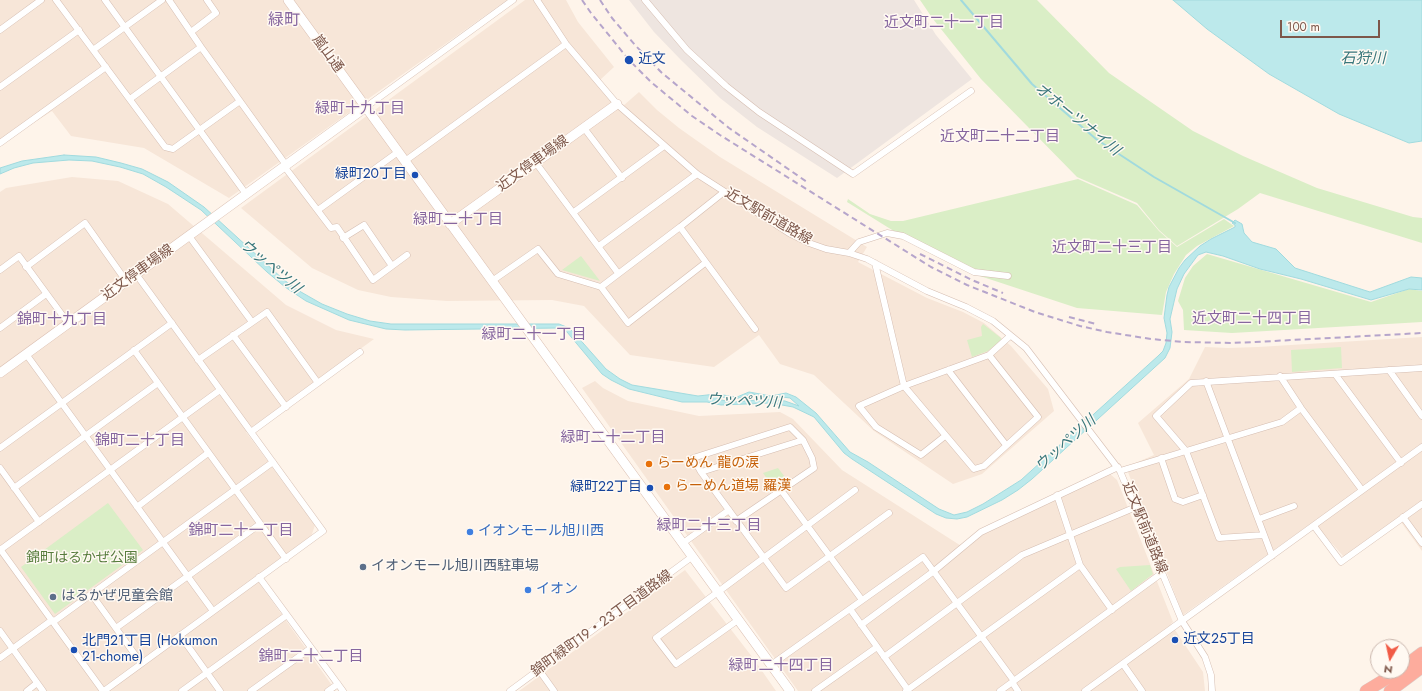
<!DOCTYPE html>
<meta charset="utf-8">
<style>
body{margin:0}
#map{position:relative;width:1422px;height:691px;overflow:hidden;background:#fef4ea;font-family:Jost,sans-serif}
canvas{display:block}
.north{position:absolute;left:1370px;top:639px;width:40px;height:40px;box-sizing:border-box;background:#fff9f2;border:1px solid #cbb8af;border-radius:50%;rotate:189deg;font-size:11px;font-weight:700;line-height:16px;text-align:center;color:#7d574a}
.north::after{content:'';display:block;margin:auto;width:14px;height:18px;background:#f15b46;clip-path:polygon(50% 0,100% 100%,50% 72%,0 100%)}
.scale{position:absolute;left:1280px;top:20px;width:100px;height:18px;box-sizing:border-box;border:2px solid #7d574a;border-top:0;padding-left:5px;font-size:12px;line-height:14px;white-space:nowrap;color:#7d574a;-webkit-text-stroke:3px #fff9f2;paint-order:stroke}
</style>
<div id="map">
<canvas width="1422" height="691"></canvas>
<div class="north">N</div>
<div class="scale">100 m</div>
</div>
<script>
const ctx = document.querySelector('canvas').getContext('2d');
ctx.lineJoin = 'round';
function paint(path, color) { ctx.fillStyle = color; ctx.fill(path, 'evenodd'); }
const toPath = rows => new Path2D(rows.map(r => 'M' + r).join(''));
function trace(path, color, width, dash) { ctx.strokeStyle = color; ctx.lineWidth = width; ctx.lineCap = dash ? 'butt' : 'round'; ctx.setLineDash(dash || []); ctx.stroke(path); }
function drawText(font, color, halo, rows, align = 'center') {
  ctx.font = font + ' Jost,"Noto Sans JP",sans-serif'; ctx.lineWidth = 3; ctx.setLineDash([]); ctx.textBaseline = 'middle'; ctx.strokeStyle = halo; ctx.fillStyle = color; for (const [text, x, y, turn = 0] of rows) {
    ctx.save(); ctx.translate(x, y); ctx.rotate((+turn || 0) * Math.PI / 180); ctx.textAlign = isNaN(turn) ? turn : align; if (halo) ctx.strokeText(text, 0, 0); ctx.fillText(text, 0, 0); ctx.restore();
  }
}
const residential = toPath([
 [0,0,507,0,229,198,144,148,71,136,52,111,0,145],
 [525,0,566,0,578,22,614,67,600,80,623,106,639,92,657,110,679,128,720,157,867,247,858,262,927,298,963,312,984,323,1011,346,1048,389,1054,411,982,474,953,484,874,431,814,375,780,364,759,335,714,367,630,355,584,306,552,300,447,301,391,297,358,290,312,268,241,208],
 [72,177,118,181,168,204,286,305,336,330,374,339,246,432,315,525,311,537,255,577,336,691,0,691,0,192,6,188],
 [1422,337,1422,551,1398,518,1344,557,1313,522,1183,615,1126,467,1154,455,1138,423,1189,379,1205,347,1228,348,1258,347],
 [595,381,603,388,628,401,699,416,780,412,793,419,842,470,966,549,985,532,1110,474,1117,480,1173,622,1171,624,1203,672,1205,691,798,691,582,388],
 [685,570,753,658,776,691,519,691]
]);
const industrial = toPath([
 [629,0,914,0,936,35,972,79,837,178,757,127,720,98,681,60,654,32]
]);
const green = toPath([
 [920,0,1037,0,1109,73,1193,131,1243,156,1317,188,1413,217,1422,218,1422,243,1260,193,1238,209,1177,246,1159,230,1137,203,1077,177,981,79,933,19],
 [1078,179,1137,205,1159,231,1177,247,1224,219,1234,226,1197,246,1186,255,1174,274,1166,292,1162,315,1077,308,980,276,926,251,847,202,848,199,870,214,891,221,903,221],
 [1207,254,1371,302,1409,289,1422,291,1422,322,1232,333,1184,330,1183,310,1178,301,1185,278,1193,266],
 [581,256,600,281,562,270],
 [983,324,1001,338,1001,340,988,351,972,357,967,340,982,336,981,327],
 [1341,347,1342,368,1292,372,1291,350],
 [778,468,788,481,775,490,763,473],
 [108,503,143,550,55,614,21,567],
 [1150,565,1153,574,1131,591,1116,569,1120,567]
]);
const water = toPath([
 [1173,0,1422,0,1422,141,1409,143,1339,114,1269,74,1207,29,1173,0],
 [64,155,96,157,121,163,142,169,168,182,204,207,284,280,301,292,322,304,347,314,370,321,391,324,559,324,569,328,576,335,606,369,620,379,632,385,698,396,716,394,737,397,749,392,771,396,786,393,796,397,816,413,850,452,868,462,939,509,954,515,967,512,983,504,1021,480,1158,356,1163,351,1166,343,1167,333,1164,318,1167,295,1169,287,1179,268,1185,260,1200,246,1211,239,1235,227,1235,225,1232,223,1235,220,1242,224,1244,233,1252,242,1276,249,1295,268,1370,292,1411,277,1422,278,1422,290,1409,289,1371,300,1301,279,1260,269,1223,256,1206,252,1198,255,1184,274,1177,289,1170,319,1172,332,1170,348,1165,358,1032,479,1018,490,1002,500,967,517,957,519,946,518,936,514,852,459,844,453,814,417,793,407,771,403,721,405,707,402,682,402,629,389,611,380,602,374,567,332,559,328,405,330,386,329,349,320,306,301,285,287,267,272,201,210,166,187,143,174,120,167,92,161,69,160,33,163,14,168,0,174,0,168,22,161,64,155],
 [753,394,762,397,782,397,790,398,799,406,785,401,771,399,731,402,717,399,718,398,722,397,735,399,753,394]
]);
const stream = toPath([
 [961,0,1032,84,1096,139,1154,177,1235,223]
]);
const street = toPath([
 [56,0,165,147,173,149,240,101],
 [105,0,246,194],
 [169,0,201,47,286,165],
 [537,0,566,44,617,104,697,174,789,233,809,243,826,249,849,253,867,259,927,291,966,307,993,321,1026,348,1120,471,1182,621,1205,657,1211,675,1212,691],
 [645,0,687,50,726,86,759,112,853,174,971,91],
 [0,30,41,0],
 [191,32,216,13,207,0],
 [93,50,162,0],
 [0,87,79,30],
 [130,99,201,47],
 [366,107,513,0],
 [584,128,622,178],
 [0,143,106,67],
 [405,161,566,44],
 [536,163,618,273],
 [284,166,331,228,337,227,373,280,407,255],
 [318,210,398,152],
 [574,212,664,146],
 [680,227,755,329],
 [189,236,252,322],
 [343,238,364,225,392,266],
 [599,246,697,174],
 [849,253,859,242,887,233,903,236,974,272,1008,276],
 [875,263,904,386,974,469,984,466,1038,417,989,355],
 [26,267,85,223,126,281],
 [0,270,19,256,68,323],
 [492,281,538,249,558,274,601,287,628,323,705,263],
 [601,287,680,227,724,192],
 [0,328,46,294],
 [233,335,286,407],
 [134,350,286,559],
 [26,354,213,611],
 [198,360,267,312,318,383],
 [948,370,1006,445],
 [1389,370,1422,416],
 [1335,374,1401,463],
 [1280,376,1301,408,1362,490],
 [1206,381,1272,556],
 [251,432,360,352],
 [945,436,921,455,876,427,859,406,904,386,989,355,1010,336],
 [803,440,790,427,693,458,701,472,786,588,889,513],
 [0,448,172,323],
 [1161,458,1175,499,1183,502,1203,495],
 [0,468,39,522],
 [1120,471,1282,422,1301,408],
 [701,472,803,440,812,458,814,468,736,521],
 [14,488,158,383],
 [781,490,862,600],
 [1057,495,1080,565,1112,610],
 [137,507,208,453],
 [1403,517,1422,543],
 [1259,519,1294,506],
 [1314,526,1341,562,1422,504],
 [1264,535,1219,538,1186,451,1156,416,1191,383,1422,368],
 [683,543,729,510],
 [0,549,103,691],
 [0,550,220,390],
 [259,577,343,691],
 [92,595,141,663],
 [850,609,908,690],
 [738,620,676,664,656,638,855,490],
 [53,622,273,462],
 [861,625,934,571,981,532,1118,467],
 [116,628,260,524],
 [0,631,43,691],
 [180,635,220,691],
 [884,657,1022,555,1136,507],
 [0,658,52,620],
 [1123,664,1142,691],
 [771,665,923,557,1014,681],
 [539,670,554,691],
 [1012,682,1018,691],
 [27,691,37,683],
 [104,691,323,531,136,274],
 [182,691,287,615],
 [251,691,311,648],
 [328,691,338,684],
 [510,691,693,556],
 [815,691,877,647],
 [906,691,1080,565],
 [1000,691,1162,573],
 [1085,691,1422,447]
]);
const secondary = toPath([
 [288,0,790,691],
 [450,224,617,104],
 [0,373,366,107]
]);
const highway = toPath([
 [1402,668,1422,653],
 [1366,691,1399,671],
 [1390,691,1422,667]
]);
const rail = toPath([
 [582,0,591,13,629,60,651,82,692,116,720,135,931,267,967,285,1035,312,1080,326,1107,332,1151,339,1183,342,1231,343,1255,342,1422,333],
 [600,0,612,18,635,45,662,73,729,128,807,182],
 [920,254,972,280,1003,293],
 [1069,317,1096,324]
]);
const markers = [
 [629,60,5,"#1a4fb4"],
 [415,175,4,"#1a4fb4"],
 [649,464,4,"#e8710a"],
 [667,487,4,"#e8710a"],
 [650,488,4,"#1a4fb4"],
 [470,532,4,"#3f7fe0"],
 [363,567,4,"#5c6f8a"],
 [528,590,4,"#3f7fe0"],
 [53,597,4,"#5c6f8a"],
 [1175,640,4,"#1a4fb4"],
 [74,650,4,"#1a4fb4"]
];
const streetNames = [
 ["嵐山通",327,54,54],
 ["近文停車場線",533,164,-36],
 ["近文駅前道路線",768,217,30],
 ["近文停車場線",138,273,-36],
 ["近文駅前道路線",1144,528,68],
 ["錦町緑町19・23丁目道路線",602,624,-36]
];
const transitNames = [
 ["近文",638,60],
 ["緑町20丁目",407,175,"right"],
 ["緑町22丁目",642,488,"right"],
 ["近文25丁目",1183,640],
 ["北門21丁目 (Hokumon",82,642],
 ["21-chome)",82,658]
];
const foodNames = [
 ["らーめん 龍の涙",657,464],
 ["らーめん道場 羅漢",675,487]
];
const shopNames = [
 ["イオンモール旭川西",478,532],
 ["イオン",536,590]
];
const parkNames = [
 ["錦町はるかぜ公園",82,559]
];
const serviceNames = [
 ["イオンモール旭川西駐車場",371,567],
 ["はるかぜ児童会館",61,597]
];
const neighbourhoodNames = [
 ["近文町二十一丁目",944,23],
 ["緑町十九丁目",360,109],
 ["近文町二十二丁目",1000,137],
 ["緑町二十丁目",458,220],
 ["近文町二十三丁目",1112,248],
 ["近文町二十四丁目",1252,319],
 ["錦町十九丁目",62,320],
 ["緑町二十一丁目",534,335],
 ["緑町二十二丁目",613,438],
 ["錦町二十丁目",140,441],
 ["緑町二十三丁目",709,526],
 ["錦町二十一丁目",241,531],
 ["錦町二十二丁目",311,657],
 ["緑町二十四丁目",781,666]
];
const waterNames = [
 ["石狩川",1363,59],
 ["オホーツナイ川",1077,120,39],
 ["ウッペツ川",270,267,40],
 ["ウッペツ川",744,402,3],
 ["ウッペツ川",1066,444,-42]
];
const quarterNames = [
 ["緑町",284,21]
];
paint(residential, '#f7e6d8');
paint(industrial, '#eee5e0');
paint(green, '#daeec6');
paint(water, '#bce9eb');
trace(water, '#a1dade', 1);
trace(stream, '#a1dade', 2);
trace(street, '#d5bdb1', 7);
trace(secondary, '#dabeb0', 10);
trace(highway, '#dbd0cc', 13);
trace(street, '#fff', 6);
trace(secondary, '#fff', 9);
trace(highway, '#fdac9d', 12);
trace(rail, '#b6a5cb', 2, [6, 4]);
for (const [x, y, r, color] of markers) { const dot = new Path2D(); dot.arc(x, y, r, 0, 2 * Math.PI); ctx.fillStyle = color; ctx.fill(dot); trace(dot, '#fff9f2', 1.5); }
drawText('14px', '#7d574a', '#fff9f2', streetNames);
drawText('14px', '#164399', '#fff9f2', transitNames, 'left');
drawText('14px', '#c56008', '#fff9f2', foodNames, 'left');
drawText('14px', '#366cbe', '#fff9f2', shopNames, 'left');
drawText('14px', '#577d3d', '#fff9f2', parkNames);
drawText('14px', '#4e5e75', '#fff9f2', serviceNames, 'left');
drawText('15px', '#86669f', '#fff9f2', neighbourhoodNames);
drawText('italic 15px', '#38767b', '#fff9f2', waterNames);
drawText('16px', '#86669f', '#fff9f2', quarterNames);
</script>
